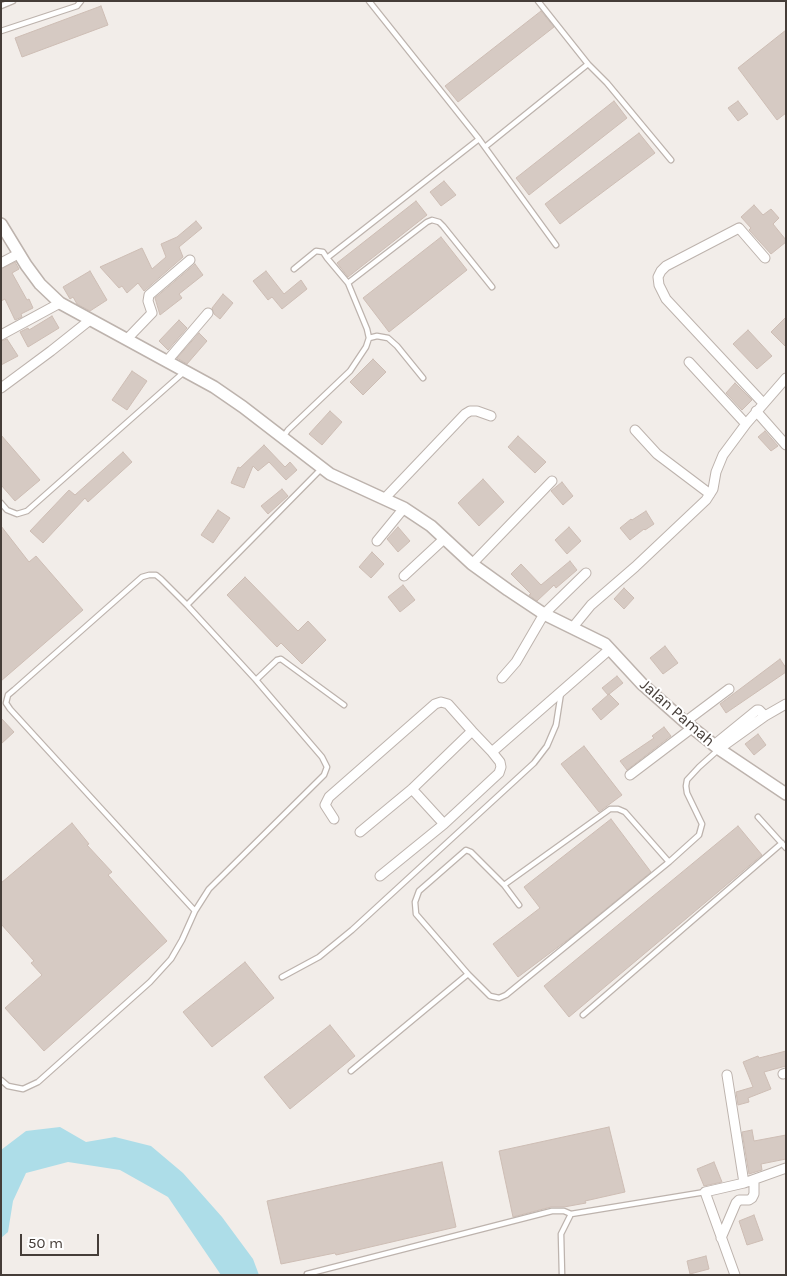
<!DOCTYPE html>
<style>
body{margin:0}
#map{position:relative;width:787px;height:1276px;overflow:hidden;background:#f2ede9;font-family:Karla,sans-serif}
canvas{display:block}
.frame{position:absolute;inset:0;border:2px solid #453d38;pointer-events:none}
.scale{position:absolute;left:20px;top:1234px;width:79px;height:22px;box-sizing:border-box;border:2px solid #453d38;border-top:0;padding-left:6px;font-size:15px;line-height:18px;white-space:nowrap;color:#453d38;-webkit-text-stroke:4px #fff;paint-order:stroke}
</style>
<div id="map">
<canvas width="787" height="1276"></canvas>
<div class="frame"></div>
<div class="scale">50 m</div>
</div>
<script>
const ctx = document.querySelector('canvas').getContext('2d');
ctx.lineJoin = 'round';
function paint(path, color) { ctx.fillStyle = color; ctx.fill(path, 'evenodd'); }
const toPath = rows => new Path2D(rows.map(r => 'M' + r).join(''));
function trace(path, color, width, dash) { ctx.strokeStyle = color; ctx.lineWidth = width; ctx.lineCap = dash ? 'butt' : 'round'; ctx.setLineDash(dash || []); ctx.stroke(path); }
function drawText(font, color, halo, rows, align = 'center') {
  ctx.font = font + ' Karla,sans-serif'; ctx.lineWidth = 4; ctx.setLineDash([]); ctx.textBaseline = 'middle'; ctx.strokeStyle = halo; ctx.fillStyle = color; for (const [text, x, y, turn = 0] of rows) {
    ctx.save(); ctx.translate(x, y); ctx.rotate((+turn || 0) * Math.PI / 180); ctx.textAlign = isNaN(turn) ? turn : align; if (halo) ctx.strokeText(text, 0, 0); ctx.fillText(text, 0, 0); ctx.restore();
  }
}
const water = toPath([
 [60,1127,86,1142,115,1137,151,1146,183,1173,222,1217,253,1259,259,1275,221,1275,168,1197,120,1170,68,1162,26,1173,13,1201,8,1232,1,1238,1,1150,26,1131]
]);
const building = toPath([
 [101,6,108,25,22,57,15,38,101,6],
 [541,11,554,27,458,102,445,86,541,11],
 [786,30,786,113,777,120,738,68,786,30],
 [614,101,627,118,529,195,516,178,614,101],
 [738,101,748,114,738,121,728,108,738,101],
 [639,133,655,153,560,224,545,204,639,133],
 [444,181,456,195,441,206,430,192,444,181],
 [416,201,427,215,348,277,337,263,416,201],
 [754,205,763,215,771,209,779,218,773,224,786,240,786,242,771,254,749,230,751,228,741,217,754,205],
 [196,221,202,228,179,247,183,257,144,291,138,283,127,293,122,286,119,288,100,267,142,248,152,269,166,257,161,244,177,237,196,221],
 [441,237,467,270,389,332,363,298,441,237],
 [15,262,19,269,12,273,27,300,29,299,33,308,21,314,22,317,15,320,5,299,1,301,1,269,15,262],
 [195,264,203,275,179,294,182,298,160,315,155,298,195,264],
 [90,271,107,300,90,311,77,304,73,297,70,299,63,287,90,271],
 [266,271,284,294,301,280,307,289,282,309,272,297,268,300,253,281,266,271],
 [223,294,233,303,220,319,214,314,212,308,223,294],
 [52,316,59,328,28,347,20,332,28,328,29,330,52,316],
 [786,317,786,347,771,332,786,317],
 [179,320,187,328,168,350,159,341,179,320],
 [748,330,772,356,757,369,733,344,748,330],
 [199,333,207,341,187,364,177,358,199,333],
 [7,339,18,356,1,365,1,341,7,339],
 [373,359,386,372,363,395,350,382,373,359],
 [132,371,147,381,127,410,112,400,132,371],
 [735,383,752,400,742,410,726,393,735,383],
 [330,411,342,422,322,445,309,434,330,411],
 [765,431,778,446,771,451,758,437,765,431],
 [1,435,40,480,15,501,1,485,1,435],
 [518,436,546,462,535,473,508,447,518,436],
 [264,445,285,467,290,462,297,470,286,480,269,462,258,471,253,466,244,488,231,483,238,467,240,468,264,445],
 [123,452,132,462,88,502,85,498,43,543,30,531,69,490,75,495,123,452],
 [483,479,504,502,479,526,458,503,483,479],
 [562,482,573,496,563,505,551,491,562,482],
 [282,489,288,496,268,514,261,506,282,489],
 [218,510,230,518,213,543,201,535,218,510],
 [646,511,654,524,645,530,644,529,630,540,620,528,631,519,632,520,646,511],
 [1,526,29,562,36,556,83,610,1,681,1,526],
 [398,527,410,541,398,552,387,539,398,527],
 [569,527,581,541,567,554,555,540,569,527],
 [372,552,384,564,371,578,359,567,372,552],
 [570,561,577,570,556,588,554,585,537,601,529,595,531,594,511,574,521,564,541,585,570,561],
 [245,577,298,631,308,621,326,640,302,664,281,643,277,647,227,595,245,577],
 [403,585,415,600,400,612,388,597,403,585],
 [624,588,634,598,624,609,614,599,624,588],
 [665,646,678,663,663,674,650,658,665,646],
 [780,659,786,668,786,672,726,713,720,704,780,659],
 [617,676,623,683,608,695,602,688,617,676],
 [609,694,619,704,601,720,592,709,609,694],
 [1,718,14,732,1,744,1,718],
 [664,727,671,736,627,770,620,761,654,738,652,736,664,727],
 [758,734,766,745,754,755,745,744,758,734],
 [584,746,622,795,599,812,561,764,584,746],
 [611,819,651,872,574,935,518,977,493,944,540,908,524,887,611,819],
 [72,823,89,844,87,845,112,872,108,875,167,941,44,1051,5,1008,42,975,31,963,34,961,1,924,1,883,72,823],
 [738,826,762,855,569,1017,544,986,738,826],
 [245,962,274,998,212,1047,183,1012,245,962],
 [330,1025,355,1056,290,1109,264,1077,330,1025],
 [786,1051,786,1066,764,1072,771,1089,748,1098,749,1102,738,1105,736,1092,753,1087,743,1062,758,1056,759,1058,786,1051],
 [609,1127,625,1192,585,1201,586,1203,564,1207,551,1207,513,1217,499,1151,609,1127],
 [752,1130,754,1141,786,1135,786,1159,761,1164,762,1170,749,1174,742,1132,752,1130],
 [442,1162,456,1227,336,1255,335,1253,281,1264,267,1201,442,1162],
 [714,1162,722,1182,704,1186,697,1169,714,1162],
 [754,1215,763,1240,747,1245,739,1221,754,1215],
 [706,1256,709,1269,690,1274,687,1261,706,1256]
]);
const service = toPath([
 [538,1,588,64],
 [1,6,13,1],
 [1,31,77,6,81,1],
 [479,139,556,245],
 [485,147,588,64,607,83,671,160],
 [327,258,348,283],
 [294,269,316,251,323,252,327,258,479,139,369,1],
 [369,338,377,336,388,338,397,346,423,378],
 [283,437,288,430,350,371,366,347,369,338,367,329,348,283,427,222,432,220,439,222,443,226,492,287],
 [1,503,7,510,17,514,27,511,184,372],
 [187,605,161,579,156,575,149,575,142,577,14,690,8,695,6,703,10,709,195,911],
 [256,680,277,660,281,659,344,705],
 [758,817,786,848],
 [504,885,610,809,618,809,625,812,669,862],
 [519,905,504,885,471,852,466,850,419,891,415,902,416,914,468,974,490,996,499,998,506,995,669,862,699,835,702,824,687,793,686,786,687,780,699,767,718,750],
 [282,977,319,957,352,930,534,763,547,746,556,725,561,693],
 [583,1015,782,843],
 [351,1071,468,974],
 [1,1080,8,1086,23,1089,38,1082,150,982,171,959,182,940,195,911,209,889,324,775,327,767,322,757,256,680,187,605,322,468],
 [307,1274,552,1211,564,1211,571,1214,705,1192],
 [562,1275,561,1234,571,1214]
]);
const minor = toPath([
 [1,263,18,254],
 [1,335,60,303],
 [127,339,152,313,148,301,149,295,190,260],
 [167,361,208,313],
 [689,362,746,424],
 [1,388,51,351,90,320],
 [763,403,666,299,659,285,658,277,661,271,666,266,739,228,765,258],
 [756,411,786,445],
 [635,430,657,454,710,494],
 [385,498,465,414,470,411,477,411,491,416],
 [377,541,404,508],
 [472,564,552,481],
 [404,576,445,538],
 [573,627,591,605,635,567,706,500,713,489,716,472,723,455,746,424,786,378],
 [502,678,516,662,544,614,586,573],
 [685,722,729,689],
 [714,745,757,710,759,710,765,716],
 [719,749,765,716,786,704],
 [630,775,692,728],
 [412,789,444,824],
 [334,819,325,805,329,797,435,704,441,702,448,704,472,731],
 [360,832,412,789,472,731,492,752,610,649],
 [380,876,444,824,499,773,501,767,500,762,492,752],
 [783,1074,786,1073],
 [727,1075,744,1183],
 [721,1238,736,1203,739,1200,749,1200,752,1198,754,1194,754,1180],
 [735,1275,705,1192,744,1183,786,1168]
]);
const tertiary = toPath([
 [1,224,26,265,40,284,60,303,214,387,243,407,330,474,404,508,431,526,472,564,508,590,544,614,605,644,642,684,685,722,719,749,786,794]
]);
const streetNames = [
 ["Jalan Pamah",677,713,41]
];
paint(water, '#addde8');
paint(building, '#d6cac3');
trace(building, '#cdbdb4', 1);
trace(service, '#bdb3ad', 7);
trace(minor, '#bdb3ad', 11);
trace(tertiary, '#bdb3ad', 14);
trace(service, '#fff', 4.5);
trace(minor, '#fff', 9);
trace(tertiary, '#fff', 11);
drawText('16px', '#453d38', '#fff', streetNames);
</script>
